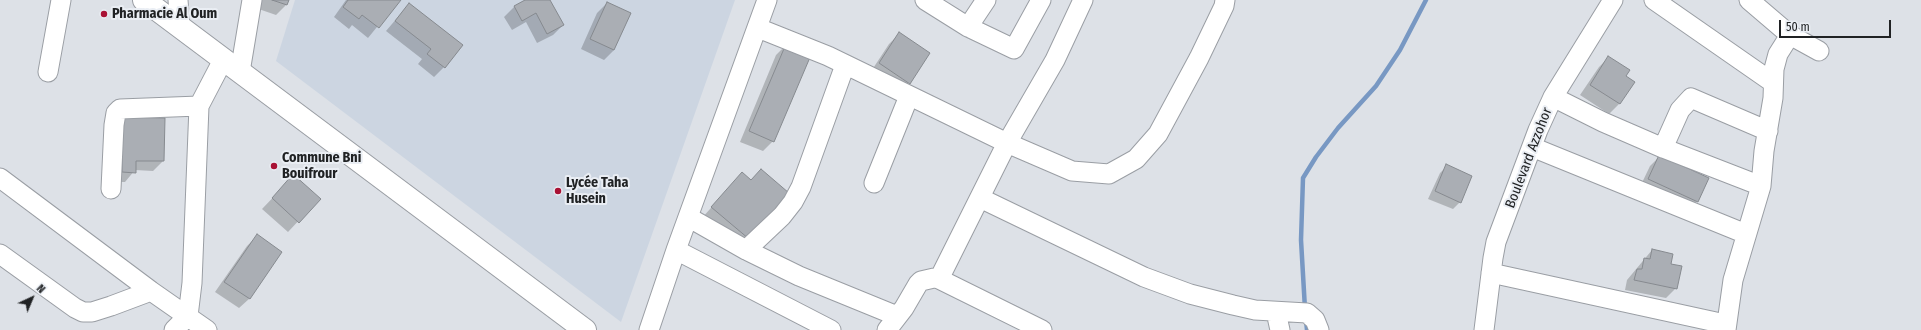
<!DOCTYPE html>
<meta charset="utf-8">
<style>
body{margin:0}
#map{position:relative;width:1921px;height:330px;overflow:hidden;background:#dde1e7;font-family:"Fira Sans Condensed",sans-serif}
canvas{display:block}
.north{position:absolute;left:12px;top:278px;width:40px;height:40px;-webkit-text-stroke:3px #eaeef4;paint-order:stroke;rotate:44deg;font-size:11px;font-weight:700;line-height:16px;text-align:center;color:#202224}
.north::after{content:'';display:block;margin:auto;width:14px;height:18px;background:#202224;clip-path:polygon(50% 0,100% 100%,50% 72%,0 100%)}
.scale{position:absolute;left:1779px;top:20px;width:112px;height:18px;box-sizing:border-box;border:2px solid #202224;border-top:0;padding-left:5px;font-size:12px;line-height:14px;white-space:nowrap;color:#202224;-webkit-text-stroke:3px #eaeef4;paint-order:stroke}
</style>
<div id="map">
<canvas width="1921" height="330"></canvas>
<div class="north">N</div>
<div class="scale">50 m</div>
</div>
<script>
const ctx = document.querySelector('canvas').getContext('2d');
ctx.lineJoin = 'round';
function paint(path, color) { ctx.fillStyle = color; ctx.fill(path, 'evenodd'); }
const toPath = rows => new Path2D(rows.map(r => 'M' + r).join(''));
function trace(path, color, width, dash) { ctx.strokeStyle = color; ctx.lineWidth = width; ctx.lineCap = dash ? 'butt' : 'round'; ctx.setLineDash(dash || []); ctx.stroke(path); }
function drawText(font, color, halo, rows, align = 'center') {
  ctx.font = font + ' "Fira Sans Condensed",sans-serif'; ctx.lineWidth = 4; ctx.setLineDash([]); ctx.textBaseline = 'middle'; ctx.strokeStyle = halo; ctx.fillStyle = color; for (const [text, x, y, turn = 0] of rows) {
    ctx.save(); ctx.translate(x, y); ctx.rotate((+turn || 0) * Math.PI / 180); ctx.textAlign = isNaN(turn) ? turn : align; if (halo) ctx.strokeText(text, 0, 0); ctx.fillText(text, 0, 0); ctx.restore();
  }
}
const built = toPath([
 [295,0,735,0,621,322,276,61]
]);
const shadow = toPath([
 [248,0,287,0,286,5,276,15,247,5],
 [346,0,399,0,368,38,352,25,349,29,334,17],
 [527,0,549,0,563,25,553,35,537,43,526,22,512,30,504,17,514,7],
 [607,3,614,50,604,60,581,49,597,13],
 [409,4,444,67,434,77,418,64,422,59,386,31],
 [899,34,909,83,899,93,870,73,889,44],
 [786,45,773,141,763,151,740,142,776,55],
 [1609,57,1625,76,1633,82,1619,104,1609,114,1580,95,1599,67],
 [112,128,163,161,153,171,135,170,125,182,112,182],
 [1660,156,1697,201,1687,211,1639,189,1650,166],
 [1447,166,1460,202,1453,209,1428,199,1440,173],
 [742,173,751,181,787,193,738,248,702,218],
 [284,186,319,199,288,232,262,209],
 [257,236,281,252,249,299,239,308,215,292,247,246],
 [1652,250,1670,265,1676,288,1666,298,1625,290,1627,280]
]);
const stream = toPath([
 [1305,309,1301,240,1303,178,1316,157,1338,128,1376,86,1400,50,1426,0],
 [1306,320,1307,330]
]);
const building = toPath([
 [272,0,289,0,287,5,272,0],
 [348,0,401,0,379,28,362,15,359,19,343,7,348,0],
 [525,0,550,0,564,25,547,34,536,13,522,21,514,6,525,0],
 [607,2,631,13,614,50,590,39,607,2],
 [409,3,463,45,445,68,427,54,431,49,395,21,409,3],
 [899,32,930,53,910,84,879,63,899,32],
 [786,44,811,55,774,142,749,131,786,44],
 [1608,56,1630,70,1626,76,1635,82,1620,104,1590,85,1608,56],
 [122,117,165,118,164,161,136,161,136,173,122,172,122,117],
 [1659,155,1709,178,1698,202,1648,179,1659,155],
 [1446,164,1472,176,1461,203,1435,191,1446,164],
 [761,169,789,193,749,239,711,207,742,172,751,180,761,169],
 [293,174,321,199,299,223,272,198,293,174],
 [257,234,282,252,250,299,224,282,257,234],
 [1652,249,1673,254,1671,264,1682,266,1677,289,1634,280,1637,269,1642,269,1644,258,1650,259,1652,249]
]);
const minor = toPath([
 [178,0,180,26],
 [925,0,968,27,1014,49,1041,0],
 [1654,0,1772,82],
 [1749,0,1790,35,1819,51],
 [968,27,986,0],
 [758,28,828,56,1007,143,1072,171,1109,174,1136,159,1158,134,1199,58,1224,6,1225,0],
 [48,72,61,0],
 [240,72,252,0],
 [1553,97,1603,122,1663,148,1761,186],
 [1532,147,1746,234],
 [1663,148,1680,110,1691,98,1768,131],
 [0,178,151,291,207,330],
 [874,183,909,96],
 [111,189,114,125,116,113,120,109,199,106],
 [980,198,1144,277,1190,294,1233,305,1255,310,1307,313,1315,320,1319,330],
 [688,217,746,250,799,276,897,316],
 [676,250,831,330],
 [746,250,782,216,793,202,801,187,845,65],
 [0,254,75,308,83,312,92,312,111,306,151,291],
 [1491,273,1725,324],
 [939,279,1007,143,1055,60,1083,0],
 [1276,312,1280,330],
 [174,330,188,316,192,283,199,106,223,60],
 [649,330,676,250,767,0],
 [887,330,904,308,918,284,921,281,934,278,939,279,1042,330],
 [1484,330,1493,258,1496,242,1538,130,1553,97,1613,0],
 [1726,330,1733,280,1761,186,1764,151,1773,98,1774,69,1778,54,1790,35]
]);
const major = toPath([
 [144,0,585,330]
]);
const markers = [
 [104,14,4,"#a91134"],
 [274,166,4,"#a91134"],
 [558,191,4,"#a91134"]
];
const poiNames = [
 ["Pharmacie Al Oum",112,14],
 ["Commune Bni",282,158],
 ["Bouifrour",282,174],
 ["Lycée Taha",566,183],
 ["Husein",566,199]
];
const streetNames = [
 ["Boulevard Azzohor",1529,158,-69]
];
paint(built, '#ccd5e1');
paint(shadow, '#0003');
trace(stream, '#7898c3', 4.5);
paint(building, '#aaaeb4');
trace(building, '#868a8f', 1);
trace(minor, '#9a9ea4', 21);
trace(major, '#9a9ea4', 24);
trace(minor, '#fff', 19);
trace(major, '#fff', 22);
for (const [x, y, r, color] of markers) { const dot = new Path2D(); dot.arc(x, y, r, 0, 2 * Math.PI); ctx.fillStyle = color; ctx.fill(dot); trace(dot, '#eaeef4', 1.5); }
drawText('bold 14px', '#202224', '#eaeef4', poiNames, 'left');
drawText('14px', '#202224', '#eaeef4', streetNames);
</script>
